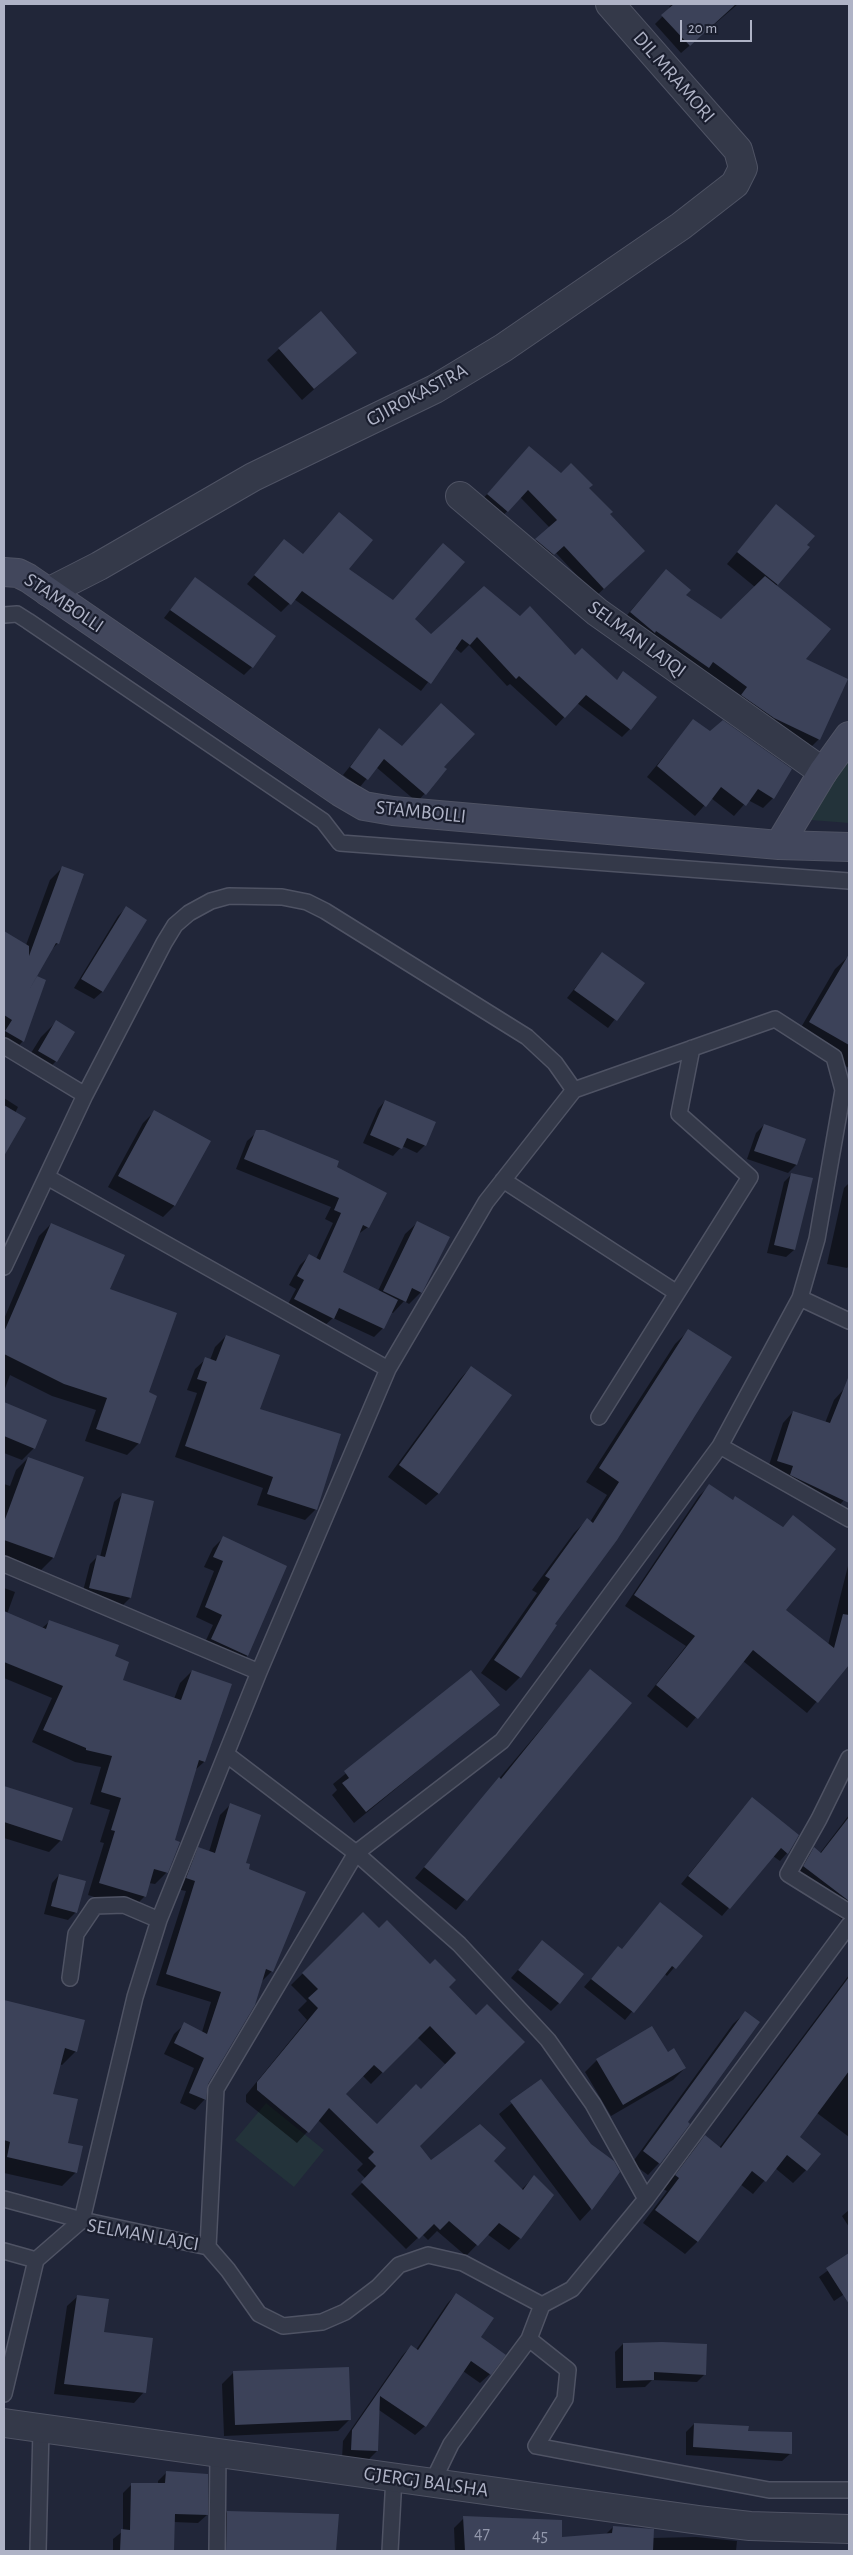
<!DOCTYPE html>
<style>
body{margin:0}
#map{position:relative;width:853px;height:2555px;overflow:hidden;background:#212639;font-family:"Alegreya Sans",sans-serif}
canvas{display:block}
.frame{position:absolute;inset:0;border:5px solid #afb3c6;pointer-events:none}
.scale{position:absolute;left:680px;top:20px;width:72px;height:22px;box-sizing:border-box;border:2px solid #afb3c6;border-top:0;padding-left:6px;font-size:15px;line-height:18px;white-space:nowrap;color:#afb3c6;-webkit-text-stroke:4px #1a1e2e;paint-order:stroke}
</style>
<div id="map">
<canvas width="853" height="2555"></canvas>
<div class="frame"></div>
<div class="scale">20 m</div>
</div>
<script>
const ctx = document.querySelector('canvas').getContext('2d');
ctx.lineJoin = 'round';
function paint(path, color) { ctx.fillStyle = color; ctx.fill(path, 'evenodd'); }
const toPath = rows => new Path2D(rows.map(r => 'M' + r).join(''));
function trace(path, color, width, dash) { ctx.strokeStyle = color; ctx.lineWidth = width; ctx.lineCap = dash ? 'butt' : 'round'; ctx.setLineDash(dash || []); ctx.stroke(path); }
function drawText(font, color, halo, rows, align = 'center') {
  ctx.font = font + ' "Alegreya Sans",sans-serif'; ctx.lineWidth = 4.5; ctx.setLineDash([]); ctx.textBaseline = 'middle'; ctx.strokeStyle = halo; ctx.fillStyle = color; for (const [text, x, y, turn = 0] of rows) {
    ctx.save(); ctx.translate(x, y); ctx.rotate((+turn || 0) * Math.PI / 180); ctx.textAlign = isNaN(turn) ? turn : align; if (halo) ctx.strokeText(text, 0, 0); ctx.fillText(text, 0, 0); ctx.restore();
  }
}
const green = toPath([
 [849,758,849,823,811,820,820,800],
 [266,2103,324,2150,294,2187,235,2140]
]);
const shadow = toPath([
 [672,4,738,4,681,53,655,24,671,8,669,7],
 [279,349,355,353,302,400,267,360],
 [522,455,587,488,609,514,636,559,596,596,556,553,546,562,528,548,550,528,520,497,500,519,480,502],
 [776,506,808,547,776,586,804,660,819,739,810,748,704,671,699,676,622,621,657,580,722,621,755,587,727,564],
 [284,541,302,555,347,569,414,619,431,636,520,617,575,657,616,681,624,673,630,729,622,737,577,703,556,726,510,684,507,686,469,645,461,653,455,648,421,691,294,599,281,612,247,584],
 [195,578,252,667,244,675,164,618],
 [694,720,773,798,763,808,748,800,734,816,711,798,695,816,647,777],
 [379,730,402,747,446,770,417,802,376,767,360,787,343,775],
 [62,868,58,943,50,951,26,993,38,1000,22,1042,11,1054,4,1050,4,932,26,945,50,880],
 [126,908,146,920,102,992,94,999,74,988,118,916],
 [603,953,643,983,608,1028,567,998],
 [849,956,849,1068,796,1036,835,969],
 [56,1022,74,1032,56,1061,41,1077,23,1066,41,1037],
 [4,1098,18,1107,15,1113,24,1118,4,1153],
 [385,1101,425,1145,417,1153,402,1146,393,1156,363,1143,378,1109],
 [154,1112,209,1141,174,1206,163,1217,108,1187,143,1123],
 [764,1125,805,1139,796,1165,788,1173,747,1159,756,1133],
 [257,1132,335,1168,368,1227,357,1235,341,1272,378,1291,405,1234,417,1223,421,1292,409,1304,404,1301,393,1313,391,1312,383,1328,374,1337,333,1318,323,1327,286,1308,296,1289,289,1285,300,1265,309,1256,316,1259,333,1223,325,1219,331,1207,236,1169,247,1141],
 [792,1174,794,1250,786,1257,767,1253,784,1182],
 [849,1183,849,1266,847,1268,827,1264,844,1188],
 [51,1224,108,1290,147,1393,139,1443,127,1455,85,1441,96,1410,52,1396,10,1375,4,1391,4,1319,39,1236],
 [688,1331,730,1358,553,1624,556,1625,520,1677,506,1691,481,1673,537,1593,532,1590,574,1533,587,1520,590,1522,607,1495,586,1482,675,1344],
 [226,1336,258,1410,316,1509,305,1520,257,1505,263,1488,175,1457,197,1393,187,1390,195,1369,206,1359,210,1360,215,1347],
 [471,1367,510,1395,438,1494,426,1505,388,1477,460,1379],
 [844,1389,849,1391,849,1489,844,1500,834,1511,767,1471,783,1423,793,1412,825,1423,834,1400],
 [4,1403,45,1421,34,1448,22,1460,4,1453],
 [28,1458,53,1558,41,1570,4,1556,4,1484,10,1486,16,1470],
 [709,1486,732,1501,736,1497,782,1528,793,1516,785,1610,828,1645,849,1562,849,1663,807,1713,743,1661,687,1728,647,1696,686,1646,625,1606,699,1496],
 [122,1495,153,1502,130,1598,122,1606,82,1595,90,1564,98,1556,100,1557,114,1502],
 [223,1538,285,1567,247,1656,237,1665,202,1649,213,1625,196,1617,214,1571,204,1567,213,1548],
 [4,1588,15,1592,7,1614,42,1628,49,1622,113,1657,121,1680,174,1699,180,1683,192,1671,231,1685,204,1762,194,1771,173,1841,167,1872,155,1884,149,1883,144,1897,132,1909,88,1895,104,1843,100,1842,110,1810,90,1804,101,1767,75,1762,32,1742,52,1698,4,1678],
 [471,1671,498,1705,354,1823,332,1795,337,1790,333,1784],
 [590,1671,630,1704,456,1910,415,1878],
 [4,1788,71,1809,61,1840,49,1852,4,1838],
 [230,1805,272,1971,261,1982,207,2084,205,2099,195,2110,180,2103,194,2068,164,2054,174,2034,185,2024,202,2032,211,2002,156,1985,186,1891,176,1889,188,1859,199,1849,209,1852,220,1815],
 [744,1807,787,1853,780,1861,773,1856,722,1916,681,1884],
 [849,1815,849,1925,791,1879,801,1862,814,1849,820,1853],
 [59,1875,76,1912,68,1920,44,1914,52,1883],
 [363,1914,379,1930,447,1987,476,2016,418,2146,431,2161,492,2161,521,2190,534,2177,520,2238,509,2250,487,2234,466,2256,437,2231,428,2240,422,2234,406,2249,351,2194,366,2179,357,2170,363,2164,318,2120,297,2143,246,2102,246,2095,307,2020,298,2010,307,2001,291,1985],
 [417,2037,446,2065,421,2091,377,2126,344,2094,362,2075,371,2084],
 [701,1936,667,1976,664,1973,625,2020,584,1987,618,1948,621,1950],
 [542,1942,559,2003,551,2011,511,1978],
 [849,1975,849,2137,817,2113,799,2137,819,2154,806,2170,793,2183,775,2168,753,2194,740,2184,697,2242,685,2254,643,2223,667,2191,663,2189,692,2150,705,2137,719,2148],
 [4,2001,83,2021,76,2051,62,2065,59,2064,51,2095,76,2172,62,2186,4,2173],
 [745,2013,686,2122,659,2163,648,2175,632,2163,733,2024],
 [652,2028,667,2053,685,2068,673,2080,611,2116,585,2072,597,2060],
 [540,2080,591,2209,580,2221,499,2114],
 [849,2210,849,2227,842,2216],
 [849,2255,849,2291,834,2301,819,2277],
 [456,2294,479,2338,490,2374,480,2383,463,2371,425,2426,415,2435,379,2410,377,2451,368,2460,342,2459,343,2441,402,2356,411,2346,416,2350,447,2304],
 [78,2296,144,2392,134,2403,54,2394,67,2306],
 [623,2344,705,2374,697,2382,652,2380,645,2387,616,2388,615,2352],
 [233,2373,350,2419,338,2431,224,2436,222,2384],
 [694,2424,747,2432,790,2454,782,2461,686,2455,686,2432],
 [166,2473,207,2515,198,2523,174,2522,172,2551,113,2551,113,2539,123,2531,123,2493,132,2484,158,2484,158,2481],
 [227,2512,337,2516,335,2551,218,2551,218,2521],
 [464,2518,539,2520,539,2551,455,2551,454,2528],
 [613,2527,652,2538,696,2537,737,2541,736,2551,552,2551,551,2548,606,2534]
]);
const building = toPath([
 [674,4,736,4,690,46,661,15],
 [321,311,357,353,314,389,278,348],
 [529,446,561,473,571,463,593,485,589,488,613,512,610,514,645,551,604,589,564,546,554,555,535,539,557,520,528,490,508,512,487,494],
 [776,504,815,536,807,545,810,547,778,585,737,552],
 [339,512,373,540,349,569,393,600,443,543,465,562,415,619,431,634,484,586,520,616,530,606,575,655,582,648,617,680,623,671,657,697,631,730,586,695,565,718,519,676,516,679,477,637,470,645,462,639,431,684,302,591,291,605,254,575,284,539,303,554],
 [666,569,691,590,686,595,721,619,765,576,831,629,806,659,848,679,820,740,774,718,741,695,747,687,713,662,709,668,656,631,655,633,630,612],
 [195,577,276,636,253,668,170,610],
 [441,703,475,734,444,767,447,769,426,795,384,759,368,780,350,767,379,728,402,746],
 [693,719,710,731,723,720,792,769,774,799,758,789,746,806,721,787,706,807,657,766],
 [62,866,84,874,59,944,56,943,28,992,37,976,46,980,24,1042,5,1031,12,1020,4,1015,4,931,29,946,29,956],
 [126,906,147,920,103,992,81,979],
 [602,952,645,983,617,1021,574,990],
 [849,954,849,1045,809,1022],
 [56,1020,75,1032,57,1062,38,1051],
 [385,1100,436,1122,426,1146,407,1138,402,1149,370,1135],
 [4,1105,26,1118,4,1156],
 [154,1110,211,1141,175,1206,118,1176],
 [764,1124,806,1139,797,1165,754,1151],
 [256,1130,264,1130,339,1161,337,1167,387,1193,369,1228,363,1225,343,1272,398,1300,384,1329,339,1308,334,1319,294,1299,304,1280,297,1276,309,1254,320,1260,341,1213,334,1210,339,1198,244,1159],
 [791,1173,813,1178,795,1250,774,1245],
 [417,1221,450,1237,422,1293,412,1288,406,1302,383,1291],
 [51,1223,125,1255,110,1289,177,1313,149,1392,157,1396,140,1444,96,1429,107,1398,64,1384,4,1354,4,1332],
 [688,1329,732,1357,617,1540,555,1624,557,1625,521,1678,494,1660,550,1579,545,1576,587,1518,593,1523,619,1482,599,1468],
 [226,1335,280,1355,260,1409,341,1434,317,1510,267,1494,273,1477,185,1446,207,1382,197,1379,205,1357,216,1361],
 [471,1366,512,1395,439,1494,399,1465],
 [848,1378,849,1378,849,1503,790,1475,793,1466,777,1461,793,1411,830,1423],
 [4,1402,47,1420,35,1449,4,1436],
 [28,1457,84,1477,54,1558,4,1540,4,1522],
 [709,1484,733,1500,735,1496,783,1527,793,1515,836,1549,786,1610,834,1648,843,1614,849,1615,849,1665,818,1703,753,1650,698,1719,656,1685,695,1636,634,1595],
 [122,1493,154,1501,131,1598,89,1588,97,1555,105,1557],
 [223,1536,287,1566,248,1656,211,1639,222,1615,205,1607,223,1561,213,1557],
 [4,1611,46,1629,49,1620,119,1645,115,1656,129,1662,123,1680,181,1700,192,1670,232,1684,205,1762,199,1760,175,1840,180,1842,168,1873,154,1869,146,1897,99,1883,115,1831,111,1830,121,1798,101,1792,112,1756,86,1750,86,1748,43,1730,63,1686,4,1662],
 [590,1669,632,1703,467,1901,424,1867,499,1777,501,1779],
 [471,1670,500,1705,366,1812,342,1783,349,1778,344,1771],
 [4,1786,73,1808,62,1841,4,1822],
 [752,1797,799,1835,788,1854,781,1848,730,1909,688,1876],
 [230,1803,261,1815,246,1863,250,1864,249,1869,306,1892,273,1972,266,1969,255,2005,208,2084,206,2100,189,2093,204,2058,174,2043,184,2022,207,2034,221,1992,166,1974,195,1881,186,1878,198,1847,215,1853],
 [849,1817,849,1901,803,1866,814,1847,821,1853],
 [59,1874,86,1881,77,1913,51,1906],
 [660,1902,703,1936,676,1969,672,1966,634,2013,591,1979,618,1946,622,1949],
 [363,1912,379,1928,387,1920,430,1964,435,1959,456,1980,449,1987,476,2015,487,2004,525,2042,420,2146,431,2160,480,2124,506,2148,494,2161,523,2190,534,2175,554,2195,521,2239,499,2223,478,2246,449,2221,440,2230,434,2224,419,2239,361,2182,376,2166,368,2158,374,2152,329,2108,309,2133,257,2090,257,2082,318,2008,308,1998,318,1989,302,1973],
 [430,2026,456,2053,421,2089,416,2084,377,2124,346,2094,374,2065,383,2073],
 [542,1940,584,1974,560,2004,518,1970],
 [849,1977,849,2071,800,2137,821,2154,807,2171,787,2155,766,2182,752,2171,698,2242,655,2210,679,2178,675,2175,705,2135,721,2148],
 [4,2000,85,2020,77,2052,65,2048,53,2094,78,2099,68,2143,83,2146,77,2173,7,2157,10,2142,4,2140],
 [745,2011,760,2022,688,2122,690,2124,660,2164,643,2151],
 [652,2026,668,2052,674,2048,686,2068,623,2105,596,2059],
 [541,2079,591,2144,614,2161,620,2172,592,2210,510,2101],
 [849,2253,849,2304,826,2268],
 [456,2293,494,2318,481,2337,506,2355,491,2375,471,2361,426,2427,380,2396,378,2451,351,2450,352,2430,411,2345,418,2350],
 [77,2295,109,2299,104,2332,153,2338,146,2393,64,2384],
 [662,2342,707,2344,706,2375,654,2372,654,2380,623,2381,623,2343],
 [349,2367,351,2420,235,2425,233,2371],
 [694,2423,749,2426,748,2431,792,2432,792,2454,693,2447],
 [166,2471,208,2474,208,2515,175,2514,174,2551,120,2551,121,2529,130,2530,131,2483,165,2483],
 [227,2511,339,2514,336,2551,226,2551],
 [463,2516,562,2520,562,2537,612,2533,613,2526,654,2529,653,2551,465,2551]
]);
const lane = toPath([
 [4,615,17,614,28,621,323,821,340,843,849,881],
 [4,1046,85,1095],
 [47,1177,388,1369],
 [503,1180,677,1293,599,1417],
 [4,1267,85,1095,164,943,175,925,189,913,211,901,229,896,282,897,307,902,325,911,527,1037,555,1063,574,1090],
 [677,1293,750,1177,679,1114,692,1048],
 [800,1298,849,1321],
 [4,1564,259,1672],
 [226,1754,356,1853,459,1944,548,2040,593,2104,646,2199],
 [849,1758,819,1819,788,1874,849,1912],
 [70,1978,76,1934,95,1906,124,1905,159,1920],
 [4,2199,82,2220,135,1997,159,1920,259,1672,388,1369,486,1202,574,1090,775,1019,834,1057,843,1090,817,1239,800,1298,720,1446],
 [208,2247,216,2089,356,1853,502,1741,720,1446,849,1519],
 [4,2251,36,2260],
 [529,2339,568,2370,565,2399,536,2446,769,2490,849,2490],
 [4,2394,36,2260,82,2220,208,2247,228,2270,259,2314,283,2326,322,2322,345,2312,378,2287,399,2265,428,2255,463,2263,542,2305],
 [432,2483,451,2444,529,2339,542,2305,572,2289,646,2199,849,1925],
 [38,2551,41,2429],
 [217,2551,218,2455],
 [390,2551,394,2477]
]);
const street = toPath([
 [460,496,597,612,823,772],
 [48,592,99,566,253,477,435,389,503,348,681,226,735,184,743,168,738,150,610,4],
 [4,2423,699,2520,750,2526,849,2529]
]);
const secondary = toPath([
 [4,572,18,573,28,578,340,792,364,806,393,811,779,845,849,847],
 [779,845,823,772,849,736]
]);
const numberNames = [
 ["47",482,2534],
 ["45",540,2536]
];
const streetNames = [
 ["DIL MRAMORI",674,77,49],
 ["GJIROKASTRA",417,395,-28],
 ["STAMBOLLI",64,603,34],
 ["SELMAN LAJQI",637,639,36],
 ["STAMBOLLI",421,812,6],
 ["SELMAN LAJCI",143,2235,10],
 ["GJERGJ BALSHA",426,2482,8]
];
paint(green, '#23333a');
paint(shadow, '#0007');
paint(building, '#3c4259');
trace(lane, '#4f5364', 18);
trace(street, '#4f5364', 30);
trace(secondary, '#4f5364', 30);
trace(lane, '#343949', 15);
trace(street, '#343949', 28);
trace(secondary, '#42475c', 28);
drawText('18px', '#9297ab', null, numberNames);
drawText('20px', '#afb3c6', '#1a1e2e', streetNames);
</script>
